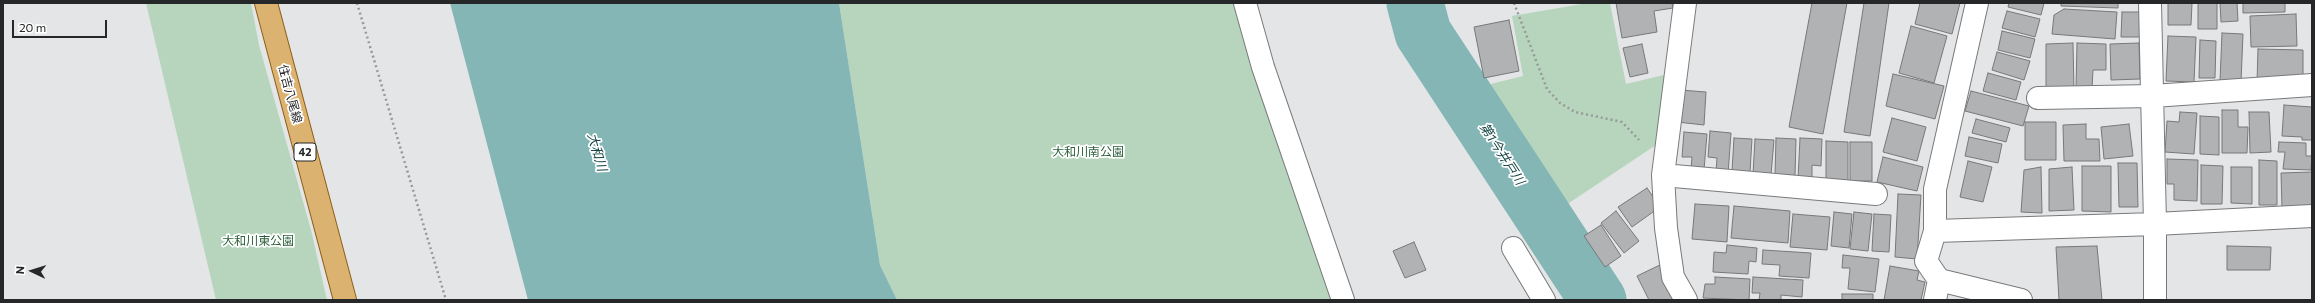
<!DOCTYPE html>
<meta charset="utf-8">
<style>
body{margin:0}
#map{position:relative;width:2315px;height:303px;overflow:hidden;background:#e4e5e7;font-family:Commissioner,sans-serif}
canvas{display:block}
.frame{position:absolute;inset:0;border:4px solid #262728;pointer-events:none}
.north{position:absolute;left:12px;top:251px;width:40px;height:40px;-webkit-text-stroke:3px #fff;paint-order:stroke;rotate:274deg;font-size:11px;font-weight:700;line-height:16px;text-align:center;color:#262728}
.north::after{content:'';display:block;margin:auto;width:14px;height:18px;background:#262728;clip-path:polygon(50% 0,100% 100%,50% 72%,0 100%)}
.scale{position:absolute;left:12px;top:20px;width:95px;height:18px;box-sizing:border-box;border:2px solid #262728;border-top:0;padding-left:5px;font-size:12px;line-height:14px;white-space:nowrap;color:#262728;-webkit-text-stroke:3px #fff;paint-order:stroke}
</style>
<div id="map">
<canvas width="2315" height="303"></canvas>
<div class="frame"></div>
<div class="north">N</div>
<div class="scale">20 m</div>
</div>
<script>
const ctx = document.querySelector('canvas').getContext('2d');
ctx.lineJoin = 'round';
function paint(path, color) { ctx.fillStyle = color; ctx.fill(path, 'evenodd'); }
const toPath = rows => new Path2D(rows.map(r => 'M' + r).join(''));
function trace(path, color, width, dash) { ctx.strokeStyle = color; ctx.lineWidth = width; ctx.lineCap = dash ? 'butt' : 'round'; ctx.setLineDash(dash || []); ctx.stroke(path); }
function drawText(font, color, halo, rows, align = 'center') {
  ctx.font = font + ' Commissioner,"Noto Sans JP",sans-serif'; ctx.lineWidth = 3.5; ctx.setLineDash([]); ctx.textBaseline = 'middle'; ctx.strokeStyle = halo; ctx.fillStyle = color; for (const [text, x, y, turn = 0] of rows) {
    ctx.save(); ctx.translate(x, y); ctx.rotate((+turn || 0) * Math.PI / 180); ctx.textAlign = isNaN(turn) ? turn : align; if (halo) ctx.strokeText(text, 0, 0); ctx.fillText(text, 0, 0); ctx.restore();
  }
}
const green = toPath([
 [146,3,251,3,259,45,311,230,327,300,216,300],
 [839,3,1238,3,1336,300,897,300,880,265],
 [1588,3,1610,3,1626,84,1668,74,1656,145,1563,207,1496,110,1483,86,1523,76,1512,16]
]);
const water = toPath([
 [450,3,839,3,880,265,897,300,528,300]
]);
const river = toPath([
 [1415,3,1423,33,1598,300]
]);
const building = toPath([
 [1616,3,1672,3,1673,8,1654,11,1657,32,1622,38,1616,3],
 [1812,3,1847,3,1823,134,1789,127,1812,3],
 [1864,3,1889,3,1870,136,1844,132,1864,3],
 [1920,3,1960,3,1952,34,1915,24,1920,3],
 [2009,3,2044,3,2041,15,2008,7,2009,3],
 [2061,3,2118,3,2118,8,2061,6,2061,3],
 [2168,3,2192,3,2191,25,2168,25,2168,3],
 [2198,3,2217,3,2217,29,2198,29,2198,3],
 [2220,3,2237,3,2238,21,2221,22,2220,3],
 [2243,3,2285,3,2285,12,2243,13,2243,3],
 [2064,9,2117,12,2115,39,2052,34,2054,15,2064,9],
 [2007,11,2040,19,2035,37,2002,28,2007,11],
 [2122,12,2143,12,2143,37,2121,37,2122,12],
 [2296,14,2297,46,2251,47,2250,16,2296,14],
 [1509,20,1519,71,1484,78,1474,27,1509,20],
 [1911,26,1947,36,1934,83,1899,73,1911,26],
 [2002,31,2035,39,2030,58,1998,50,2002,31],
 [2222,33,2243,34,2241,82,2220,81,2222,33],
 [2168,36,2196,37,2194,82,2166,81,2168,36],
 [2200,40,2216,41,2215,78,2199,78,2200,40],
 [2073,43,2074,91,2046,92,2046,44,2073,43],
 [2077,43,2106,44,2106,70,2093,70,2092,89,2076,89,2077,43],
 [2139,43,2140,79,2111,80,2110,44,2139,43],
 [1642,44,1648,73,1630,77,1623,48,1642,44],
 [2258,49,2303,50,2303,83,2257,82,2258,49],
 [1997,52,2030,61,2024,80,1992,70,1997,52],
 [1988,73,2021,82,2016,100,1983,91,1988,73],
 [1893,74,1944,86,1935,119,1886,106,1893,74],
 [1680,90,1706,92,1704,125,1677,122,1680,90],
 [1971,91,2029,106,2023,126,1965,111,1971,91],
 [2284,105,2312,107,2312,140,2302,140,2302,137,2282,136,2284,105],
 [2222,110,2238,110,2238,127,2248,127,2247,153,2222,153,2222,110],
 [2180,112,2197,113,2194,154,2165,152,2167,121,2179,122,2180,112],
 [2249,112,2269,112,2271,152,2250,153,2249,112],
 [2200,116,2219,117,2219,155,2200,154,2200,116],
 [1892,118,1926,127,1917,161,1883,152,1892,118],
 [1976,119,2010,128,2006,142,1972,133,1976,119],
 [2025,122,2056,122,2056,160,2025,160,2025,122],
 [2086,124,2086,139,2099,139,2100,161,2064,161,2063,125,2086,124],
 [2129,124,2133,156,2104,159,2101,127,2129,124],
 [1710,131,1731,133,1728,174,1716,173,1717,158,1708,157,1710,131],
 [1684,132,1707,134,1704,170,1691,169,1692,157,1682,157,1684,132],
 [1969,137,2002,144,1998,163,1965,156,1969,137],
 [1734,138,1752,139,1750,172,1732,171,1734,138],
 [1776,138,1796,139,1795,176,1775,176,1776,138],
 [1800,138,1822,139,1821,166,1812,165,1812,180,1798,179,1800,138],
 [1755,139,1774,140,1771,175,1753,174,1755,139],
 [1826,141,1848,142,1848,181,1826,180,1826,141],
 [1850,142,1872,142,1872,181,1850,181,1850,142],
 [2279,142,2306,143,2306,156,2312,156,2311,170,2283,169,2285,152,2278,152,2279,142],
 [1883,157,1923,167,1917,191,1877,182,1883,157],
 [2167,159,2198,160,2197,201,2174,200,2174,184,2167,184,2167,159],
 [2259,160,2277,161,2277,205,2259,205,2259,160],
 [1968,161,1992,167,1983,202,1960,197,1968,161],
 [2118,163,2137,163,2138,207,2119,207,2118,163],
 [2201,165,2223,166,2222,204,2201,204,2201,165],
 [2082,166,2111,166,2111,212,2082,211,2082,166],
 [2041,167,2042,213,2021,212,2024,170,2041,167],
 [2072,167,2074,210,2049,211,2049,169,2072,167],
 [2231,167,2252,167,2252,204,2231,203,2231,167],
 [2312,172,2312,207,2282,208,2281,173,2312,172],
 [1647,188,1660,207,1632,227,1618,207,1647,188],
 [1898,194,1921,195,1917,259,1895,257,1898,194],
 [1695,204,1729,206,1727,242,1692,239,1695,204],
 [1734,206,1790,211,1788,243,1731,238,1734,206],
 [1616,211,1639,241,1624,253,1601,223,1616,211],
 [1834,212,1852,214,1849,248,1831,246,1834,212],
 [1854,212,1872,214,1868,251,1850,249,1854,212],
 [1793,214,1830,217,1827,250,1790,247,1793,214],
 [1874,214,1891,215,1889,252,1872,251,1874,214],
 [1601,225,1621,256,1605,267,1584,236,1601,225],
 [1414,242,1426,270,1405,278,1393,251,1414,242],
 [1727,245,1757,248,1756,262,1749,261,1748,274,1713,272,1714,252,1726,253,1727,245],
 [2097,246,2102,300,2059,300,2056,247,2097,246],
 [2227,246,2271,247,2270,270,2227,270,2227,246],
 [1763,250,1811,253,1809,278,1779,276,1780,265,1762,264,1763,250],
 [1843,255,1879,259,1875,292,1848,289,1850,268,1842,268,1843,255],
 [1664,263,1675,300,1649,300,1637,276,1664,263],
 [1890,266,1919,271,1917,280,1925,282,1921,300,1884,300,1890,266],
 [1715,277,1750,279,1749,300,1703,298,1705,284,1715,284,1715,277],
 [1753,277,1803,280,1802,297,1781,295,1781,300,1759,300,1760,293,1752,293,1753,277],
 [1842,294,1873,294,1873,300,1842,300,1842,294]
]);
const path = toPath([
 [357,3,446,300],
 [1514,3,1547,89,1560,103,1575,112,1622,122,1639,140]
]);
const minor = toPath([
 [1245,3,1263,67,1343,300],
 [1685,3,1663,175,1666,228,1673,277,1686,300],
 [2038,98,2153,96,2312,85],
 [1663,175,1876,194],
 [1935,231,2155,224,2150,3],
 [1513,248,1544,300],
 [1939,280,1926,261,1935,231,1935,189,1977,3],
 [1935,300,1939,280,2021,300],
 [2155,300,2155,224,2312,216]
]);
const major = toPath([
 [266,3,345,300]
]);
const shields = [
 [305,152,22]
];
const shieldNames = [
 ["42",305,152]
];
const streetNames = [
 ["住吉八尾線",290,94,75]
];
const parkNames = [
 ["大和川南公園",1088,152],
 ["大和川東公園",258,241]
];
const waterNames = [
 ["大和川",597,152,74],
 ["第1今井戸川",1502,154,57]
];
paint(green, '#b6d5bc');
paint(water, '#83b6b5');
trace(river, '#83b6b5', 57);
paint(building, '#b1b2b4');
trace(building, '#77787a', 1);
trace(minor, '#797a7c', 24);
trace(major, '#8d6019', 24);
trace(path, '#97989a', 2.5, [2, 3]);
trace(minor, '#fff', 22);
trace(major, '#dcb270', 22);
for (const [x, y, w] of shields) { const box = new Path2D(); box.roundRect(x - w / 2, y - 9, w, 18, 3); ctx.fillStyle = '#fff'; ctx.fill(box); trace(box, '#262728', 1); }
drawText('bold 11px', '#262728', null, shieldNames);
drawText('12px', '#262728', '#fff', streetNames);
drawText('12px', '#2b5f3a', '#fff', parkNames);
drawText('italic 13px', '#164545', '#fff', waterNames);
</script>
